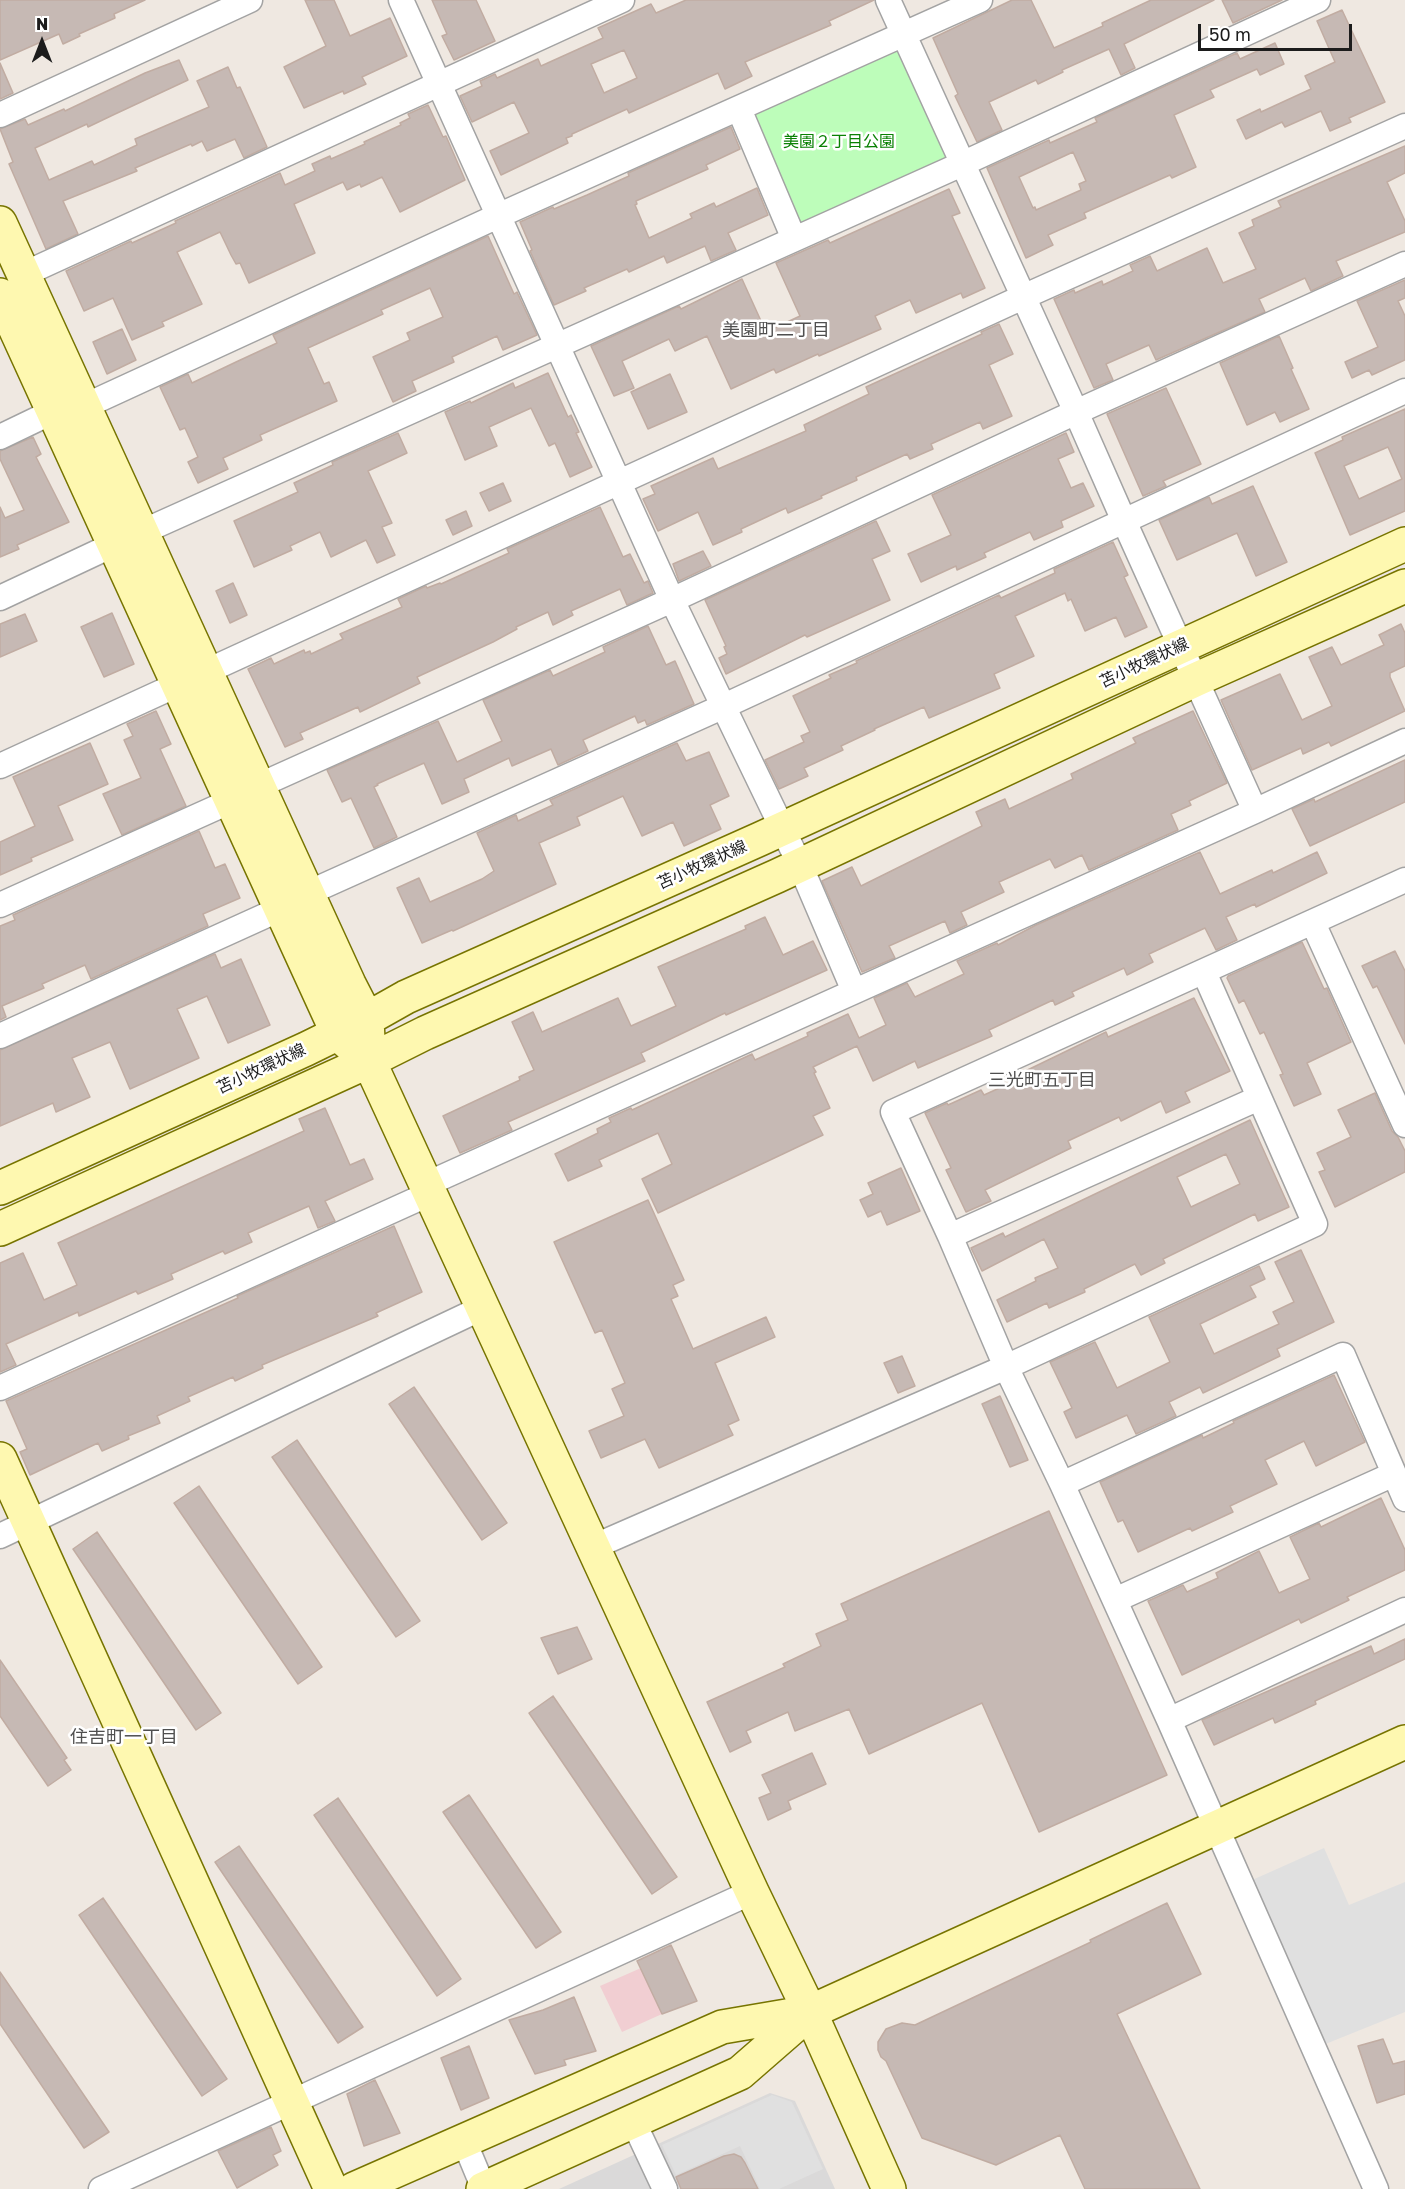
<!DOCTYPE html>
<meta charset="utf-8">
<style>
body{margin:0}
#map{position:relative;width:1405px;height:2189px;overflow:hidden;background:#efe8e1;font-family:"Golos Text",sans-serif}
canvas{display:block}
.north{position:absolute;left:12px;top:12px;width:60px;height:60px;-webkit-text-stroke:4px #fff;paint-order:stroke;rotate:0deg;font-size:16px;font-weight:700;line-height:24px;text-align:center;color:#1c1c1c}
.north::after{content:'';display:block;margin:auto;width:21px;height:27px;background:#1c1c1c;clip-path:polygon(50% 0,100% 100%,50% 72%,0 100%)}
.scale{position:absolute;left:1198px;top:24px;width:154px;height:27px;box-sizing:border-box;border:3px solid #1c1c1c;border-top:0;padding-left:8px;font-size:18px;line-height:21px;white-space:nowrap;color:#1c1c1c;-webkit-text-stroke:4px #fff;paint-order:stroke}
</style>
<div id="map">
<canvas width="1405" height="2189"></canvas>
<div class="north">N</div>
<div class="scale">50 m</div>
</div>
<script>
const ctx = document.querySelector('canvas').getContext('2d');
ctx.lineJoin = 'round';
function paint(path, color) { ctx.fillStyle = color; ctx.fill(path, 'evenodd'); }
const toPath = rows => new Path2D(rows.map(r => 'M' + r).join(''));
function trace(path, color, width, dash) { ctx.strokeStyle = color; ctx.lineWidth = width; ctx.lineCap = dash ? 'butt' : 'round'; ctx.setLineDash(dash || []); ctx.stroke(path); }
function drawText(font, color, halo, rows, align = 'center') {
  ctx.font = font + ' "Golos Text","Noto Sans JP",sans-serif'; ctx.lineWidth = 5; ctx.setLineDash([]); ctx.textBaseline = 'middle'; ctx.strokeStyle = halo; ctx.fillStyle = color; for (const [text, x, y, turn = 0] of rows) {
    ctx.save(); ctx.translate(x, y); ctx.rotate((+turn || 0) * Math.PI / 180); ctx.textAlign = isNaN(turn) ? turn : align; if (halo) ctx.strokeText(text, 0, 0); ctx.fillText(text, 0, 0); ctx.restore();
  }
}
const residential = toPath([
 [770,2093,795,2101,835,2189,559,2189]
]);
const commercial = toPath([
 [641,1968,662,2014,622,2032,600,1986]
]);
const park = toPath([
 [903,35,962,164,794,239,739,109]
]);
const parking = toPath([
 [1324,1848,1349,1905,1405,1882,1405,2012,1323,2045,1250,1881],
 [772,2095,792,2102,823,2169,779,2189,760,2189,740,2146,676,2175,662,2145]
]);
const building = toPath([
 [0,0,145,0,114,14,115,18,79,34,80,36,63,44,59,34,0,60,0,0],
 [305,0,334,0,350,36,390,18,407,56,362,77,366,84,344,94,343,91,304,108,284,67,326,46,305,0],
 [432,0,476,0,495,41,454,60,442,36,447,34,432,0],
 [686,0,874,0,829,21,831,25,745,62,752,76,725,89,718,73,629,113,627,109,572,134,572,136,566,138,568,143,501,175,490,151,529,133,514,102,472,122,460,96,482,86,480,81,495,74,497,78,538,59,541,66,603,38,598,28,651,4,656,13,686,0],
 [624,50,637,78,604,93,591,64,624,50],
 [1012,0,1031,0,1054,48,1103,26,1102,23,1151,0,1214,0,1124,44,1135,68,1121,75,1109,49,1062,70,1063,72,1038,84,1036,80,989,102,1002,130,977,142,955,96,958,94,933,38,1012,0],
 [1222,0,1282,0,1233,23,1222,0],
 [1342,10,1385,102,1349,118,1351,122,1330,131,1321,111,1285,127,1282,122,1246,139,1237,120,1260,109,1261,112,1311,89,1305,76,1335,62,1317,21,1342,10],
 [1275,43,1284,64,1260,75,1257,69,1210,90,1214,97,1174,115,1196,167,1172,178,1170,175,1084,213,1086,218,1048,235,1053,245,1026,258,987,168,1049,140,1050,143,1097,122,1095,118,1237,53,1240,59,1275,43],
 [1073,152,1086,181,1079,184,1081,190,1036,210,1035,207,1033,208,1019,177,1073,152],
 [179,60,188,80,113,115,88,127,87,124,35,148,49,180,92,161,94,165,137,145,135,139,209,107,197,81,228,67,237,88,240,87,267,147,244,158,235,139,207,151,202,141,192,146,191,144,135,168,137,171,63,201,78,234,46,249,9,164,13,162,0,129,25,119,28,125,64,109,65,111,145,73,179,60],
 [0,63,13,93,0,99,0,63],
 [428,105,443,137,446,136,465,180,400,212,382,177,361,187,360,184,347,190,343,182,294,204,315,253,249,283,240,263,236,264,231,255,220,232,177,252,202,304,162,322,164,326,132,340,113,298,84,311,66,271,131,241,132,243,176,223,175,221,280,173,285,185,315,171,312,164,330,156,331,159,365,144,364,142,401,125,400,123,410,118,408,114,428,105],
 [731,127,740,149,706,165,708,169,636,201,637,204,635,205,649,238,692,218,690,214,714,203,716,207,757,188,768,215,728,233,736,250,711,261,705,246,667,263,664,256,629,272,627,269,584,288,586,291,554,305,530,251,532,250,520,222,553,207,554,209,587,195,629,176,628,173,731,127],
 [1405,146,1405,173,1387,182,1405,221,1405,232,1336,261,1343,276,1311,291,1305,278,1259,299,1265,312,1156,360,1149,345,1106,364,1113,380,1094,388,1054,299,1074,290,1075,293,1102,281,1103,285,1133,271,1130,265,1150,256,1157,271,1207,248,1223,283,1256,269,1239,233,1254,226,1252,220,1281,207,1278,201,1405,146],
 [949,189,960,213,952,216,985,288,963,298,961,293,916,313,910,300,875,316,881,329,819,356,818,354,776,373,774,369,731,389,707,336,675,351,669,339,622,361,634,388,614,396,591,346,679,306,681,309,742,279,766,332,800,316,776,263,828,240,830,243,949,189],
 [488,236,514,294,517,292,537,335,503,350,497,336,452,357,454,362,412,381,416,391,393,402,373,357,410,340,407,333,443,317,430,288,381,310,383,314,308,348,324,384,329,382,337,401,260,435,262,440,223,458,228,469,198,483,188,462,198,457,185,428,180,430,160,387,188,374,192,383,236,362,277,343,273,335,488,236],
 [1405,280,1405,298,1398,301,1405,316,1405,360,1372,375,1369,370,1352,378,1345,362,1378,347,1357,301,1405,280],
 [999,324,1013,354,989,365,1012,416,983,429,980,422,931,444,933,449,910,459,907,454,856,477,857,480,821,496,822,498,788,513,786,508,741,529,742,532,713,545,698,512,658,531,643,499,655,494,651,486,713,458,718,469,806,431,804,425,869,394,866,387,982,334,981,332,999,324],
 [122,329,136,360,107,374,93,342,122,329],
 [1279,336,1293,368,1291,369,1309,409,1280,422,1275,412,1247,425,1220,363,1279,336],
 [548,373,568,417,571,415,579,432,576,433,592,467,570,477,555,443,549,446,531,408,489,427,497,446,465,460,445,412,470,401,471,403,513,383,515,388,548,373],
 [670,374,687,412,648,429,631,392,670,374],
 [1166,388,1201,464,1163,481,1166,486,1143,496,1107,414,1166,388],
 [1405,409,1405,511,1350,535,1315,453,1343,440,1342,437,1405,409],
 [1388,447,1402,479,1359,499,1344,466,1388,447],
 [398,433,407,453,368,471,392,523,382,527,395,555,377,563,366,540,331,557,320,532,290,546,292,550,254,567,234,521,298,492,294,483,333,465,332,462,398,433],
 [1066,433,1074,452,1058,459,1071,488,1083,483,1094,506,1061,521,1063,527,1034,540,1030,532,984,553,986,557,957,570,956,566,921,582,908,554,951,535,932,495,1066,433],
 [33,437,41,454,36,457,69,522,17,545,19,549,0,557,0,507,5,518,24,510,0,459,0,451,33,437],
 [503,483,511,501,489,511,480,493,503,483],
 [1253,486,1287,562,1256,576,1237,533,1177,560,1159,520,1209,497,1212,504,1253,486],
 [600,507,623,557,630,554,644,583,648,581,653,593,627,605,620,589,571,611,573,615,553,625,548,612,516,627,517,629,493,642,417,677,420,683,360,712,358,707,300,733,303,739,285,747,248,669,271,658,274,664,304,650,305,653,310,651,311,654,343,639,340,634,402,607,398,599,426,586,427,588,440,583,441,584,509,553,507,549,600,507],
 [466,511,472,526,453,535,446,520,466,511],
 [876,521,890,551,872,559,890,600,807,637,805,635,726,674,719,658,727,654,724,647,726,646,705,600,876,521],
 [1113,542,1128,575,1124,577,1147,627,1125,637,1116,617,1085,631,1071,599,1068,601,1065,593,1015,616,1034,656,994,674,1000,688,929,718,924,707,874,729,875,730,841,746,843,750,804,768,808,776,779,789,765,760,804,742,801,736,810,732,793,696,831,678,829,675,857,663,856,661,999,595,1001,598,1055,573,1054,569,1113,542],
 [703,551,711,566,679,581,673,564,703,551],
 [233,583,247,615,230,623,216,591,233,583],
 [112,613,134,664,104,677,81,627,112,613],
 [25,614,37,641,0,657,0,624,25,614],
 [1401,624,1405,633,1405,666,1390,673,1390,677,1405,711,1331,746,1329,742,1303,754,1301,748,1252,770,1221,700,1280,674,1302,720,1332,706,1309,657,1332,647,1341,665,1384,645,1379,635,1401,624],
 [648,626,666,665,675,661,694,704,647,725,645,720,638,723,635,716,583,740,588,751,558,765,551,749,512,766,509,758,464,779,469,792,442,804,424,763,377,784,378,785,374,787,397,837,374,848,351,798,342,802,327,770,438,721,457,762,502,741,483,700,550,670,553,676,605,652,603,647,648,626],
 [156,711,171,744,160,749,186,806,122,835,103,794,141,778,124,740,133,736,127,724,156,711],
 [1193,711,1227,783,1189,801,1191,805,1171,814,1178,830,1089,870,1082,855,1055,868,1050,859,999,882,1004,892,961,912,967,925,950,933,945,921,889,946,895,958,862,972,822,881,852,867,861,886,982,826,976,812,1005,799,1009,809,1073,779,1071,774,1136,743,1133,738,1193,711],
 [90,743,108,784,58,806,73,840,31,858,32,861,0,875,0,842,35,826,13,777,90,743],
 [677,743,686,761,709,752,729,796,710,805,721,829,684,846,673,822,642,836,623,796,577,817,580,825,539,843,556,884,453,931,452,930,422,943,397,888,419,878,430,902,482,879,494,871,477,833,516,815,518,821,553,805,550,800,677,743],
 [1405,760,1405,802,1310,846,1292,809,1314,799,1315,802,1405,760],
 [199,831,215,868,225,864,240,898,203,914,208,926,91,979,85,965,42,984,44,988,2,1006,6,1017,0,1020,0,926,15,920,13,915,199,831],
 [1200,852,1220,894,1272,870,1273,873,1317,852,1327,873,1256,907,1255,904,1226,917,1237,940,1216,950,1205,928,1149,954,1153,962,1127,975,1124,968,1072,992,1074,996,1055,1005,1053,1000,989,1030,992,1036,918,1068,915,1061,873,1081,857,1046,813,1067,816,1072,814,1073,830,1108,813,1116,823,1135,658,1213,642,1179,672,1164,658,1133,599,1160,602,1166,568,1181,555,1154,598,1133,597,1129,611,1122,609,1118,631,1108,632,1110,752,1054,755,1060,808,1036,807,1033,848,1014,859,1038,886,1025,874,998,907,983,915,997,964,974,957,961,997,943,998,945,1036,925,1200,852],
 [765,917,783,955,813,941,827,970,726,1015,725,1013,641,1053,645,1061,508,1122,512,1130,460,1153,443,1116,520,1080,519,1077,534,1070,512,1022,533,1012,542,1032,618,998,631,1026,676,1006,658,967,746,929,745,926,765,917],
 [1302,942,1324,989,1327,988,1351,1042,1307,1063,1321,1094,1294,1106,1280,1075,1283,1074,1264,1032,1260,1034,1244,1000,1239,1003,1227,978,1228,976,1302,942],
 [1395,951,1405,971,1405,1044,1377,986,1373,988,1362,966,1395,951],
 [215,954,221,968,241,959,270,1025,228,1043,207,996,177,1009,199,1058,130,1089,110,1042,72,1058,90,1097,56,1112,53,1103,0,1126,0,1050,215,954],
 [1194,998,1230,1071,1185,1092,1190,1102,1166,1113,1161,1101,1121,1121,1119,1117,1068,1141,1071,1148,985,1190,991,1201,966,1212,946,1170,951,1168,925,1113,947,1103,948,1105,981,1090,984,1095,1015,1081,1013,1077,1106,1032,1108,1037,1194,998],
 [1375,1093,1392,1131,1398,1137,1405,1151,1405,1172,1335,1207,1319,1172,1325,1170,1317,1153,1351,1137,1338,1110,1375,1093],
 [325,1108,350,1165,364,1159,373,1179,325,1201,335,1221,318,1228,309,1206,248,1233,252,1242,225,1254,223,1251,171,1274,173,1279,138,1294,136,1291,79,1316,78,1312,6,1344,16,1365,0,1372,0,1263,23,1253,44,1300,77,1285,58,1243,304,1131,299,1119,325,1108],
 [1250,1120,1289,1207,1258,1221,1255,1214,1163,1259,1165,1263,1141,1275,1135,1264,1084,1289,1085,1292,1049,1308,1047,1303,1007,1322,997,1300,1036,1281,1035,1278,1058,1268,1044,1239,982,1271,971,1248,1003,1233,1005,1237,1250,1120],
 [1226,1154,1240,1184,1191,1207,1177,1177,1226,1154],
 [901,1168,920,1211,887,1225,881,1211,868,1217,860,1200,873,1194,868,1183,901,1168],
 [648,1200,684,1280,673,1285,678,1296,671,1299,693,1349,766,1317,775,1337,715,1363,739,1420,728,1425,733,1435,659,1468,645,1439,601,1458,589,1431,624,1416,612,1389,625,1383,602,1330,595,1333,554,1242,648,1200],
 [394,1226,422,1292,376,1313,378,1316,262,1365,263,1368,235,1381,233,1377,188,1397,190,1401,157,1416,160,1423,128,1436,129,1439,102,1451,98,1443,30,1475,20,1452,27,1449,6,1401,238,1298,237,1296,394,1226],
 [1301,1250,1334,1322,1277,1349,1280,1356,1224,1383,1203,1393,1200,1387,1169,1402,1176,1416,1136,1434,1127,1415,1076,1438,1064,1412,1072,1408,1050,1362,1095,1342,1117,1388,1170,1362,1149,1317,1259,1266,1265,1279,1250,1286,1256,1297,1200,1324,1214,1354,1279,1324,1273,1312,1294,1302,1275,1262,1301,1250],
 [902,1356,915,1386,898,1393,884,1363,902,1356],
 [1334,1375,1365,1442,1316,1466,1304,1441,1265,1460,1277,1484,1230,1506,1233,1512,1192,1531,1190,1528,1138,1552,1123,1520,1118,1522,1100,1482,1202,1435,1203,1438,1234,1423,1233,1421,1334,1375],
 [414,1387,507,1523,482,1540,389,1404,414,1387],
 [1000,1396,1028,1460,1010,1467,982,1404,1000,1396],
 [297,1440,420,1621,396,1637,272,1457,297,1440],
 [199,1486,322,1667,298,1684,174,1503,199,1486],
 [1381,1498,1405,1550,1405,1570,1347,1597,1349,1600,1301,1623,1299,1619,1182,1675,1148,1601,1183,1585,1187,1592,1218,1578,1216,1573,1259,1551,1279,1593,1310,1579,1290,1537,1319,1523,1321,1527,1381,1498],
 [1049,1511,1167,1775,1039,1832,982,1703,869,1754,849,1709,795,1731,788,1712,746,1731,751,1742,730,1752,707,1702,785,1667,783,1664,821,1646,816,1634,848,1620,841,1604,1049,1511],
 [97,1532,221,1713,196,1730,73,1549,97,1532],
 [577,1627,592,1659,558,1674,541,1638,577,1627],
 [1405,1639,1405,1659,1315,1701,1316,1704,1275,1723,1273,1718,1214,1745,1202,1720,1371,1646,1374,1654,1405,1639],
 [0,1660,67,1758,64,1760,71,1770,48,1786,0,1716,0,1660],
 [553,1696,677,1877,652,1894,529,1713,553,1696],
 [812,1753,826,1784,788,1801,791,1809,768,1820,759,1798,771,1793,762,1775,812,1753],
 [469,1795,561,1932,536,1948,443,1812,469,1795],
 [338,1798,461,1979,437,1996,314,1815,338,1798],
 [239,1846,363,2027,338,2043,215,1862,239,1846],
 [103,1898,227,2079,202,2096,79,1915,103,1898],
 [1167,1903,1201,1974,1117,2014,1200,2189,1085,2189,1060,2135,996,2165,922,2138,886,2061,881,2057,878,2050,878,2042,886,2029,902,2023,915,2025,1091,1942,1090,1940,1167,1903],
 [671,1945,697,2001,662,2014,637,1961,671,1945],
 [0,1972,109,2132,84,2148,0,2024,0,1972],
 [574,1997,596,2051,564,2060,566,2065,535,2074,509,2020,543,2010,574,1997],
 [1383,2039,1393,2064,1405,2061,1405,2094,1377,2103,1358,2046,1383,2039],
 [469,2046,489,2098,461,2110,441,2058,469,2046],
 [375,2080,400,2133,364,2146,347,2094,375,2080],
 [271,2127,281,2151,273,2155,278,2165,237,2188,218,2151,271,2127],
 [734,2154,741,2157,745,2163,758,2189,681,2189,676,2177,724,2156,734,2154]
]);
const street = toPath([
 [401,0,672,600,800,865,854,991],
 [888,0,1076,412,1124,521,1255,811],
 [739,109,794,239],
 [0,115,250,0],
 [22,275,622,0],
 [85,406,500,215,980,0],
 [0,437,52,412],
 [142,532,962,164,1318,0],
 [0,598,115,544],
 [0,766,1023,297,1405,126],
 [258,786,672,600,1076,412,1405,264],
 [308,893,722,707,1405,391],
 [0,905,231,801],
 [1313,923,1405,1125],
 [0,1036,280,909],
 [427,1184,1255,811,1405,741],
 [950,1236,1259,1098],
 [0,1388,431,1193],
 [1062,1484,1343,1355,1405,1499],
 [0,1536,484,1307],
 [593,1547,1006,1367,1315,1224,1204,972],
 [1115,1600,1394,1474],
 [1169,1720,1405,1610],
 [633,2121,665,2189],
 [464,2141,484,2189],
 [101,2189,752,1892],
 [1376,2189,1169,1720,1062,1484,1006,1367,950,1236,893,1112,1405,880]
]);
const secondary = toPath([
 [0,223,349,984,367,1019,369,1061,752,1892,810,2012,889,2189],
 [0,295,338,1034,354,1048],
 [0,1188,306,1049,367,1019,406,997,760,839,1405,544],
 [0,1229,369,1061,425,1033,777,876,1197,679,1405,586],
 [0,1459,331,2189],
 [354,2189,722,2027,810,2012,1405,1742],
 [483,2189,740,2073,810,2012]
]);
const parkNames = [
 ["美園２丁目公園",839,142]
];
const streetNames = [
 ["苫小牧環状線",1144,663,-25],
 ["苫小牧環状線",702,865,-24],
 ["苫小牧環状線",261,1069,-25]
];
const neighbourhoodNames = [
 ["美園町二丁目",776,330],
 ["三光町五丁目",1042,1080],
 ["住吉町一丁目",124,1737]
];
paint(residential, '#dad9d9');
paint(commercial, '#f1ced2');
paint(park, '#bdfdba');
paint(parking, '#e0e0e0');
paint(building, '#c6b9b4');
trace(building, '#c1aca2', 1.5);
trace(street, '#a3a3a3', 27);
trace(secondary, '#777400', 36);
trace(street, '#fff', 24);
trace(secondary, '#fef8b0', 33);
drawText('16px', '#0a8104', '#fff', parkNames);
drawText('16px', '#1c1c1c', '#fff', streetNames);
drawText('18px', '#4f4f4f', '#fff', neighbourhoodNames);
</script>
